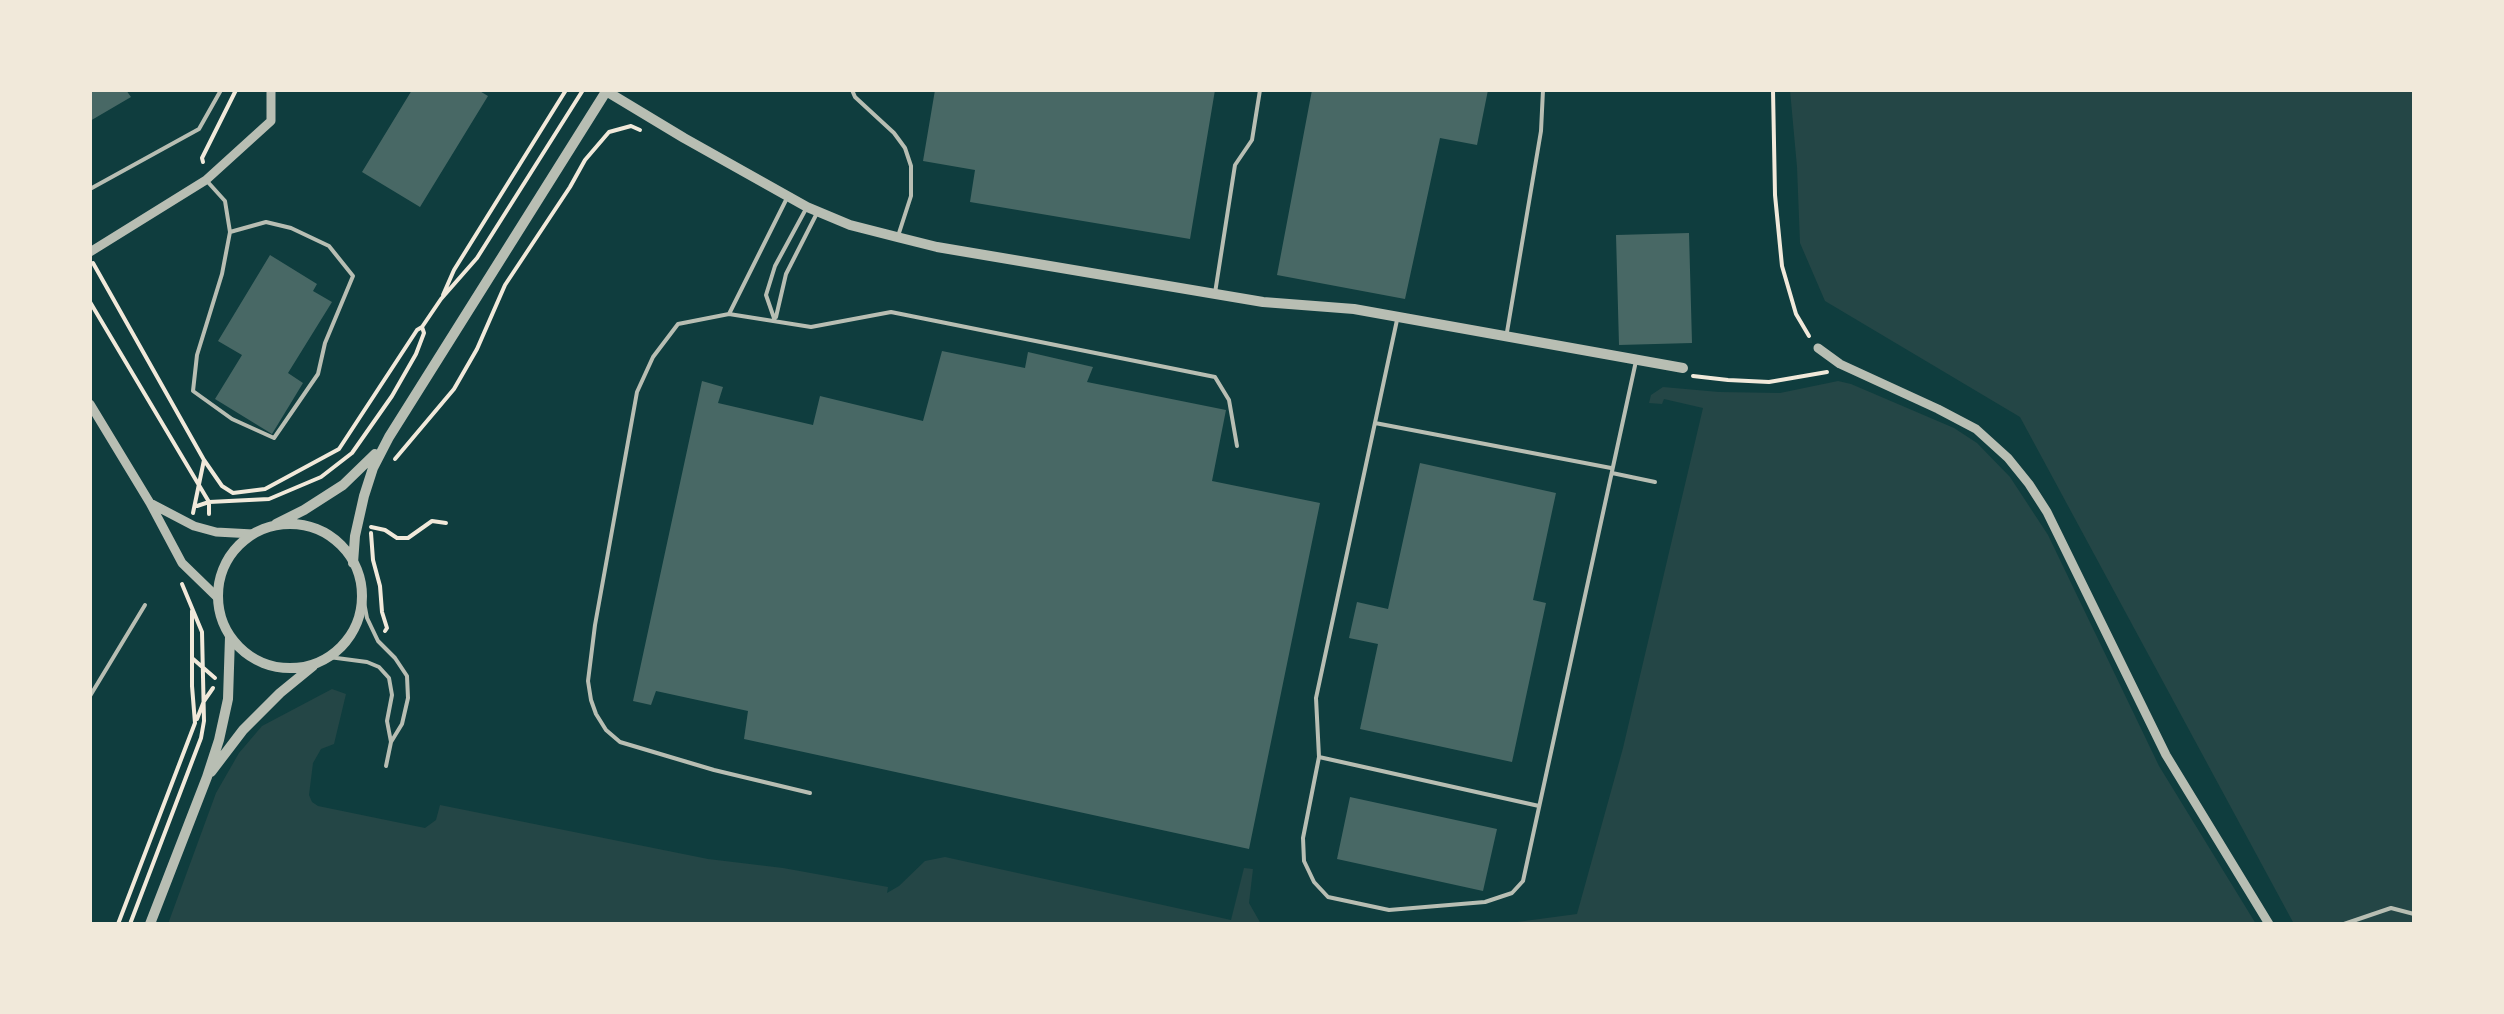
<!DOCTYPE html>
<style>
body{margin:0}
#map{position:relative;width:2504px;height:1014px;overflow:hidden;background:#0f3d3e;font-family:"Golos Text",sans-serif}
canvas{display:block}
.frame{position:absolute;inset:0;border:92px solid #f1e9da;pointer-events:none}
</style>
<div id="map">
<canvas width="2504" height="1014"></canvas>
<div class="frame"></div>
</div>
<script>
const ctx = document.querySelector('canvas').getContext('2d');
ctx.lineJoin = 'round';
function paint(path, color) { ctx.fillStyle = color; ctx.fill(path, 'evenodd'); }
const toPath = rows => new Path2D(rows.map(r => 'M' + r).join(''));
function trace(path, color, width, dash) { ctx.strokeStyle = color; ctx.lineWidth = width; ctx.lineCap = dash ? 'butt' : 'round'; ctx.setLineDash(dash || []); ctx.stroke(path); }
const green = toPath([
 [1790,90,2414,90,2414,924,2294,924,2020,417,1825,301,1800,243,1797,167],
 [1838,381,1851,384,1954,428,1977,443,2010,477,2048,535,2159,766,2256,924,1502,924,1577,914,1623,748,1703,408,1664,399,1662,404,1649,403,1651,395,1663,387,1719,392,1780,393],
 [332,689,346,694,334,744,321,749,313,763,309,795,312,802,318,806,425,828,436,820,440,805,708,859,783,868,888,887,887,893,899,886,925,861,945,857,1231,920,1244,868,1253,869,1249,903,1261,924,168,924,216,793,239,753,262,726]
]);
const building = toPath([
 [90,90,126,90,131,97,90,121],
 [412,90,478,90,488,96,420,207,362,172],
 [935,90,1215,90,1190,239,970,202,975,170,923,161],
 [1312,90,1488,90,1477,145,1440,138,1405,299,1277,275],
 [1689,233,1692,343,1619,345,1616,235],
 [270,255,317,284,313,291,332,302,288,373,303,383,272,434,215,399,242,355,218,341],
 [942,351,1025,368,1028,352,1093,367,1087,382,1226,410,1212,481,1320,503,1249,849,744,739,748,711,656,691,651,705,633,701,702,381,723,387,718,403,813,425,820,396,923,421],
 [1420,463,1556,493,1533,600,1546,603,1512,762,1360,729,1378,644,1349,638,1357,602,1388,609],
 [1350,797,1497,829,1483,891,1337,859]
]);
const path = toPath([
 [1773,90,1775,195,1782,266,1796,314,1809,336],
 [203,162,202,158,236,90],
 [93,263,204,460,193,513],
 [443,295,454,270,566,90],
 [90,302,209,502,209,514],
 [1693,376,1728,380,1769,382,1827,372],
 [395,459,454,389,477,349,505,285,570,187,585,160,609,132,631,126,640,130],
 [204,460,222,486,233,493,265,489,339,449,417,330,422,327,441,299,477,258,583,90],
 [197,506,209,502,269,499,321,477,352,453,392,396,416,354,424,333,422,327],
 [371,527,385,530,397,538,408,538,432,521,446,523],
 [371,533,373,560,380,586,382,612,387,628,385,631],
 [192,658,215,678],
 [197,719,204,701,213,688],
 [118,924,195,723,192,686,192,611],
 [130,924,201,738,204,721,202,632,182,584]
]);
const service = toPath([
 [852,90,855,97,894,133,905,148,911,166,911,196,899,233],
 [206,180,225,201,230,232,222,274,197,355,193,391,232,419,274,438,318,374,325,343,353,276,329,246,291,228,266,222,230,232],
 [90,189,199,129,221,90],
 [786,200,729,314,678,324,653,357,637,392,595,625,588,681,591,700,596,714,606,730,620,742,714,770,810,793],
 [1215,293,1235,165,1252,140,1260,90],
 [729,314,811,327,891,312,1215,377,1229,400,1237,446],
 [776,317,786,274,816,215],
 [1397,320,1316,698,1319,757,1303,838,1304,861,1314,882,1328,897,1389,910,1485,902,1512,893,1523,881,1636,361],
 [775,321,766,295,775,266,807,207],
 [1507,332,1541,131,1543,90],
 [1375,423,1611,468],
 [1612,473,1655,482],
 [361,586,367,618,378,641,395,658,407,676,408,698,402,724,391,742],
 [329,657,367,662,379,667,389,678,392,695,387,721,391,742,386,766],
 [90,696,145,605],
 [1319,757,1539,806],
 [2344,924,2391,908,2414,914]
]);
const minor = toPath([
 [90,252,206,180,271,121,271,90],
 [1818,348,1840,364,1938,409,1976,429,2008,458,2029,484,2047,512,2166,755,2269,924],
 [90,404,150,503,182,563,218,598],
 [152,504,194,526,216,532,253,534]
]);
const tertiary = toPath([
 [606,91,684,138,807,207,850,225,897,237,937,247,1263,302,1354,309,1683,368],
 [276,524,304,510,343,485,375,454],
 '218 596a72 72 0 1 1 144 0a72 72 0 1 1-144 0Z',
 [353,563,355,536,364,496,373,468,389,437,607,90],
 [211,772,243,730,280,693,313,666],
 [150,924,207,777,219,740,228,699,230,637]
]);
paint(green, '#244646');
paint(building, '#486865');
trace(path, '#f1e9da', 4);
trace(service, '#b8beb3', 4);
trace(minor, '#b8beb3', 9);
trace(tertiary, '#b8beb3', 10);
</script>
